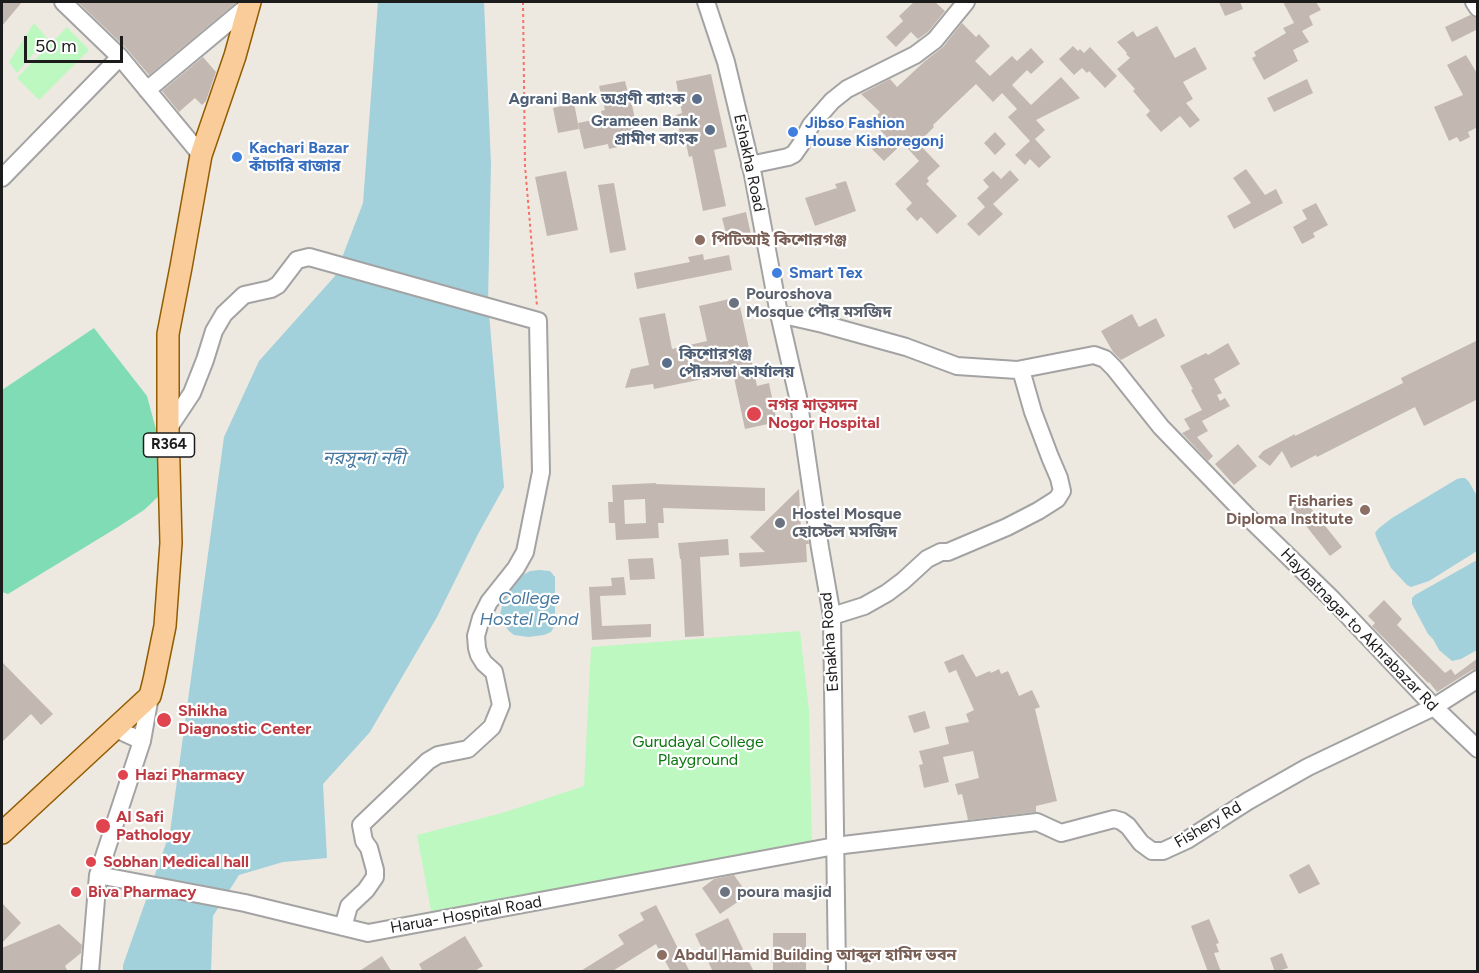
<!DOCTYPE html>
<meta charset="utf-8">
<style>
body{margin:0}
#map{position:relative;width:1479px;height:973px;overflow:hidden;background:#ede9e1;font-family:Figtree,sans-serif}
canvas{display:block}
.frame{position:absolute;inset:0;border:3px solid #1c1c1c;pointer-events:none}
.scale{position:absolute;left:24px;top:36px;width:99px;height:27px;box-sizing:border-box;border:3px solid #1c1c1c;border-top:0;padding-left:8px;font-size:18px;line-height:21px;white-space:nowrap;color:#1c1c1c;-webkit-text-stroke:4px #fff;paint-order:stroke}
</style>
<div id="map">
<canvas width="1479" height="973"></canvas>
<div class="frame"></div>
<div class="scale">50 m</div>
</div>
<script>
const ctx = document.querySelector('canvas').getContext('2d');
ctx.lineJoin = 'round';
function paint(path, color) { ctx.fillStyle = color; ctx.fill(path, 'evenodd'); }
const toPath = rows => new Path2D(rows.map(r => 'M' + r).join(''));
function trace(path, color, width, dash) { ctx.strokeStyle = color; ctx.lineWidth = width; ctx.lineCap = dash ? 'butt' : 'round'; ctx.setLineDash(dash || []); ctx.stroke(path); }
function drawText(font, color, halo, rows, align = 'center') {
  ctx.font = font + ' Figtree,"Noto Sans Bengali",sans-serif'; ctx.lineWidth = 4.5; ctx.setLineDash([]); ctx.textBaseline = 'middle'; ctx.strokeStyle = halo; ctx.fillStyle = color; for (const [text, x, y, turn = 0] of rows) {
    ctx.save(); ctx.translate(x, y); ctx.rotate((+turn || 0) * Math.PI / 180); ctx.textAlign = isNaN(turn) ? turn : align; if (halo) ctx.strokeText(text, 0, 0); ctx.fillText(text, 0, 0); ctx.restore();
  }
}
const park = toPath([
 [34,23,47,38,17,73,9,62],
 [67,27,89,50,39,100,17,78],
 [800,631,809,710,812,845,432,916,417,835,502,813,584,786,591,647]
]);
const pitch = toPath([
 [94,328,147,396,161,448,162,493,144,510,118,527,8,594,2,592,2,390]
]);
const water = toPath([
 [378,2,484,2,491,164,488,302,504,487,477,536,437,617,370,732,323,784,327,858,283,862,239,875,213,916,211,971,123,972,123,965,170,832,224,437,259,361,335,276,363,203],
 [1461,478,1465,478,1469,482,1477,496,1477,551,1429,581,1411,587,1407,585,1391,568,1377,539,1375,533,1379,528,1392,518,1457,479],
 [1477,560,1477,650,1461,659,1452,661,1439,650,1433,639,1428,634,1412,604,1412,598,1415,595],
 [539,570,550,571,555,577,555,625,551,632,544,635,528,637,514,635,509,631,501,621,500,614,506,593,523,575,530,571]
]);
const building = toPath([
 [2,2,22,2,2,26],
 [78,2,237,2,149,75,127,49],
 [914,2,935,2,945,11,928,32,918,39,911,32,896,47,886,37,903,21,899,16],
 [1219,2,1240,2,1243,9,1225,16],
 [1283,2,1316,2,1321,10,1309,16,1313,25,1302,31,1309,42,1293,50,1298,61,1264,80,1252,58,1256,56,1254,52,1286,33,1283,28,1294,23],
 [1470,15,1478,18,1478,29,1452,42,1445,27],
 [962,23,976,37,979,34,990,46,975,61,990,76,1012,56,1017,61,1031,48,1044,62,1031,74,1027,70,1012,85,1031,105,1061,77,1080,98,1036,120,1045,130,1035,139,1051,157,1039,168,1030,159,1025,165,1015,155,1030,141,1008,117,1017,109,1002,93,993,102,976,84,958,101,933,125,934,127,918,143,940,166,927,178,929,181,926,184,957,216,937,234,921,217,917,221,906,209,912,203,895,184,919,161,903,143,884,161,872,149,886,136,871,121,880,112,861,94,890,79,897,87,925,61,943,47],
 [1157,26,1175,58,1195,47,1207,69,1183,82,1193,99,1186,103,1200,120,1190,128,1180,116,1161,132,1146,115,1150,111,1133,91,1135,89,1117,69,1130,58,1126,54,1127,53,1117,42,1133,31,1137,37],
 [1073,46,1078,51,1080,49,1084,53,1090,47,1117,76,1105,88,1089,71,1087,73,1082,68,1074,75,1059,59],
 [1466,55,1478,75,1478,127,1468,132,1470,137,1460,142,1457,137,1449,141,1434,107,1463,95,1447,65],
 [203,57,216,72,206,101,202,105,195,98,179,112,162,91],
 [711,74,727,147,714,150,726,206,703,211,692,156,689,157,685,139,681,139,676,115,682,113,676,81],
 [1307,79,1313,93,1274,112,1267,98],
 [625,81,631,105,632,105,640,142,609,149,608,144,584,149,578,123,602,118,601,111,605,110,599,86],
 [574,103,579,129,558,133,553,108],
 [995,132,1006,144,995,155,984,143],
 [1246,169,1265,195,1276,189,1283,203,1234,229,1227,216,1251,203,1233,178],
 [1010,170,1019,180,993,204,1003,214,979,236,967,224,985,207,977,198,989,187,983,180,993,171,1001,179],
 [566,171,578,230,547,236,535,177],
 [846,181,856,211,815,226,805,198,837,188,835,184],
 [614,183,626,250,610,253,598,185],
 [1316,203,1328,225,1313,233,1315,237,1302,244,1293,227,1307,219,1302,210],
 [746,212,752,239,729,245,722,218],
 [703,254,704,260,729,255,732,270,637,289,634,273,690,262,688,257],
 [738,297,757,386,769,383,777,422,745,429,733,373,654,389,653,384,625,388,631,369,649,365,639,318,665,313,672,349,707,341,699,306],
 [1132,314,1139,327,1156,318,1165,336,1121,360,1113,352,1101,331],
 [1478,340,1478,399,1424,426,1415,407,1317,457,1316,455,1291,468,1282,451,1270,466,1258,457,1263,451,1295,434,1295,436,1403,383,1401,378],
 [1228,343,1240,364,1214,379,1222,393,1217,395,1220,401,1225,398,1230,406,1202,421,1208,431,1197,437,1213,456,1208,461,1182,433,1190,429,1184,419,1202,410,1191,390,1193,389,1180,366,1206,353,1208,355],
 [1238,444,1257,466,1234,485,1215,464],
 [656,483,656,484,765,488,765,511,663,508,664,523,658,523,659,538,616,540,615,523,609,523,608,502,613,502,612,485],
 [645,499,646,523,625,524,624,500],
 [799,489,801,531,807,532,809,544,806,544,807,562,740,567,739,553,765,552,750,537],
 [1298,492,1342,547,1330,556,1287,502],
 [728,539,729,555,700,557,704,636,685,637,681,559,680,559,678,543],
 [653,558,655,579,630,580,628,559],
 [624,577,626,595,600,596,602,626,651,624,651,637,592,640,589,587,612,586,611,578],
 [1384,600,1402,619,1397,625,1445,673,1451,669,1455,675,1478,658,1478,669,1472,670,1437,692,1429,682,1428,683,1372,626,1375,623,1368,616],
 [963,654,976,677,990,671,991,673,999,669,1001,674,1008,671,1019,696,1032,690,1040,707,1035,709,1057,801,1036,806,1036,812,968,820,962,794,958,795,955,784,979,778,973,751,943,757,949,782,924,788,919,765,923,764,919,751,949,744,945,727,969,722,966,714,974,710,956,670,949,673,944,662],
 [2,662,53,714,41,725,31,714,2,742],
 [925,711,930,728,914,733,908,716],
 [1309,864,1320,884,1299,894,1289,875],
 [734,875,748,895,720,914,702,888,714,879],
 [2,903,21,923,2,943],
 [656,905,690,972,671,972,656,944,611,972,579,972,624,944,618,935,644,920,640,913],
 [728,918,754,972,713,972,695,934],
 [1209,919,1219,943,1216,944,1219,952,1214,953,1221,972,1208,972,1191,926],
 [59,924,82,945,81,953,65,966,68,972,2,972,2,948],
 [773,933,806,933,806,972,773,972],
 [465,936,483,966,473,972,423,972,419,964],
 [1282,953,1288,968,1275,972,1270,958],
 [382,956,392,972,358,972]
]);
const path = toPath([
 [523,2,525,166,537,306]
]);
const minor = toPath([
 [63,2,120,57],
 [706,2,726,62,753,175,779,314,798,397,820,548,832,616,837,972],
 [1474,2,1478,8],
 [147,90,249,5],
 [750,165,788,157,794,154,801,144,811,125,832,101,847,89,915,55,935,40,966,2],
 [2,178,120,57,201,155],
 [779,314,823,324,906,347,957,366,1017,370,1094,355,1105,359,1114,368,1161,427,1247,516,1333,600,1434,707,1478,749],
 [168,429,192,393,205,360,214,331,224,314,244,295,271,289,278,285,297,260,309,257,538,321,541,472,525,552,516,568,489,602,481,618,476,636,477,648,479,655,484,663,494,672,501,705,492,727,468,749,438,755,428,761,361,825,364,841,369,848,375,870,375,877,366,890,349,906,343,927],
 [832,616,864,606,887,593,903,581,927,559,941,552,948,552,1007,527,1038,511,1057,499,1062,491,1059,478,1050,457,1033,412,1021,370],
 [114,728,142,741],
 [98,875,245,903,368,933,835,846,1037,822,1061,833,1114,819,1121,821,1128,826,1141,843,1152,851,1163,851,1187,840,1248,801,1308,767,1434,707,1478,679],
 [90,972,98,875,142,741,150,696]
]);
const major = toPath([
 [2,833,150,696,154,680,165,626,171,543,168,429,168,334,181,267,201,155,235,56,250,2]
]);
const markers = [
 [697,99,6,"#5c6f8a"],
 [710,130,6,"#5c6f8a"],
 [793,132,6,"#3f7fe0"],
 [237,157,6,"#3f7fe0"],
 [700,240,6,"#8d6e63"],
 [777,273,6,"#3f7fe0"],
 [734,303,6,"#6b7280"],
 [667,363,6,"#5c6f8a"],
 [754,414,8,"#e0444e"],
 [1365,510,6,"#8d6e63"],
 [780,523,6,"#6b7280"],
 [164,720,8,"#e0444e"],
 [123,775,6,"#e0444e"],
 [103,826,8,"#e0444e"],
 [91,862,6,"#e0444e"],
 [76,892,6,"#e0444e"],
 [725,892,6,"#6b7280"],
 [662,955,6,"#8d6e63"]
];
const shields = [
 [169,445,51]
];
const shieldNames = [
 ["R364",169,445]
];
const serviceNames = [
 ["Agrani Bank অগ্রণী ব্যাংক",685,99],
 ["Grameen Bank",698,121],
 ["গ্রামীণ ব্যাংক",698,139],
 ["কিশোরগঞ্জ",679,354,"left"],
 ["পৌরসভা কার্যালয়",679,372,"left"]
];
const shopNames = [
 ["Jibso Fashion",805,123],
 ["House Kishoregonj",805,141],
 ["Kachari Bazar",249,148],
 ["কাঁচারি বাজার",249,166],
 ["Smart Tex",789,273]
];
const streetNames = [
 ["Eshakha Road",749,163,78],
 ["Haybatnagar to Akhrabazar Rd",1359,630,46],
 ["Eshakha Road",830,642,-94],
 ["Fishery Rd",1208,825,-31],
 ["Harua- Hospital Road",466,915,-10]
];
const educationNames = [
 ["পিটিআই কিশোরগঞ্জ",712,240],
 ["Fisharies",1353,501,"right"],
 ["Diploma Institute",1353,519,"right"],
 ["Abdul Hamid Building আব্দুল হামিদ ভবন",674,955]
];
const worshipNames = [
 ["Pouroshova",746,294],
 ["Mosque পৌর মসজিদ",746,312],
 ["Hostel Mosque",792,514],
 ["হোস্টেল মসজিদ",792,532],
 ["poura masjid",737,892]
];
const healthNames = [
 ["নগর মাতৃসদন",768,405],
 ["Nogor Hospital",768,423],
 ["Shikha",178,711],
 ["Diagnostic Center",178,729],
 ["Hazi Pharmacy",135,775],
 ["Al Safi",116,817],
 ["Pathology",116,835],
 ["Sobhan Medical hall",103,862],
 ["Biva Pharmacy",88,892]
];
const parkNames = [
 ["Gurudayal College",698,742],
 ["Playground",698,760]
];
const waterNames = [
 ["নরসুন্দা নদী",364,459],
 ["College",529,599],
 ["Hostel Pond",529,620]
];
paint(park, '#bdf8c0');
paint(pitch, '#80dcb4');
paint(water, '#a2d0db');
paint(building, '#c2b8b1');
trace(minor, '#a3a3a3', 20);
trace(major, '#915c02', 24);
trace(path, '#f77168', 2, [3, 3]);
trace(minor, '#fff', 16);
trace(major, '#facc99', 21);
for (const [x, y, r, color] of markers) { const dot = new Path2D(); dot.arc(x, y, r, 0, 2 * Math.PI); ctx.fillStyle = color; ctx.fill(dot); trace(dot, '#fff', 2); }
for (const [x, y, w] of shields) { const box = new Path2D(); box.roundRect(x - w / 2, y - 12, w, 24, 4.5); ctx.fillStyle = '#fff'; ctx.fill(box); trace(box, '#1c1c1c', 1.5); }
drawText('bold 15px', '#1c1c1c', null, shieldNames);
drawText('bold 16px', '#4e5e75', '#fff', serviceNames, 'right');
drawText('bold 16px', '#366cbe', '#fff', shopNames, 'left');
drawText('16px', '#1c1c1c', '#fff', streetNames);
drawText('bold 16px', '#785e54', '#fff', educationNames, 'left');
drawText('bold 16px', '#5b616d', '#fff', worshipNames, 'left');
drawText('bold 16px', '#be3a42', '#fff', healthNames, 'left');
drawText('16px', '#0d7711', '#fff', parkNames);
drawText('italic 18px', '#4779a1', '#fff', waterNames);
</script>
